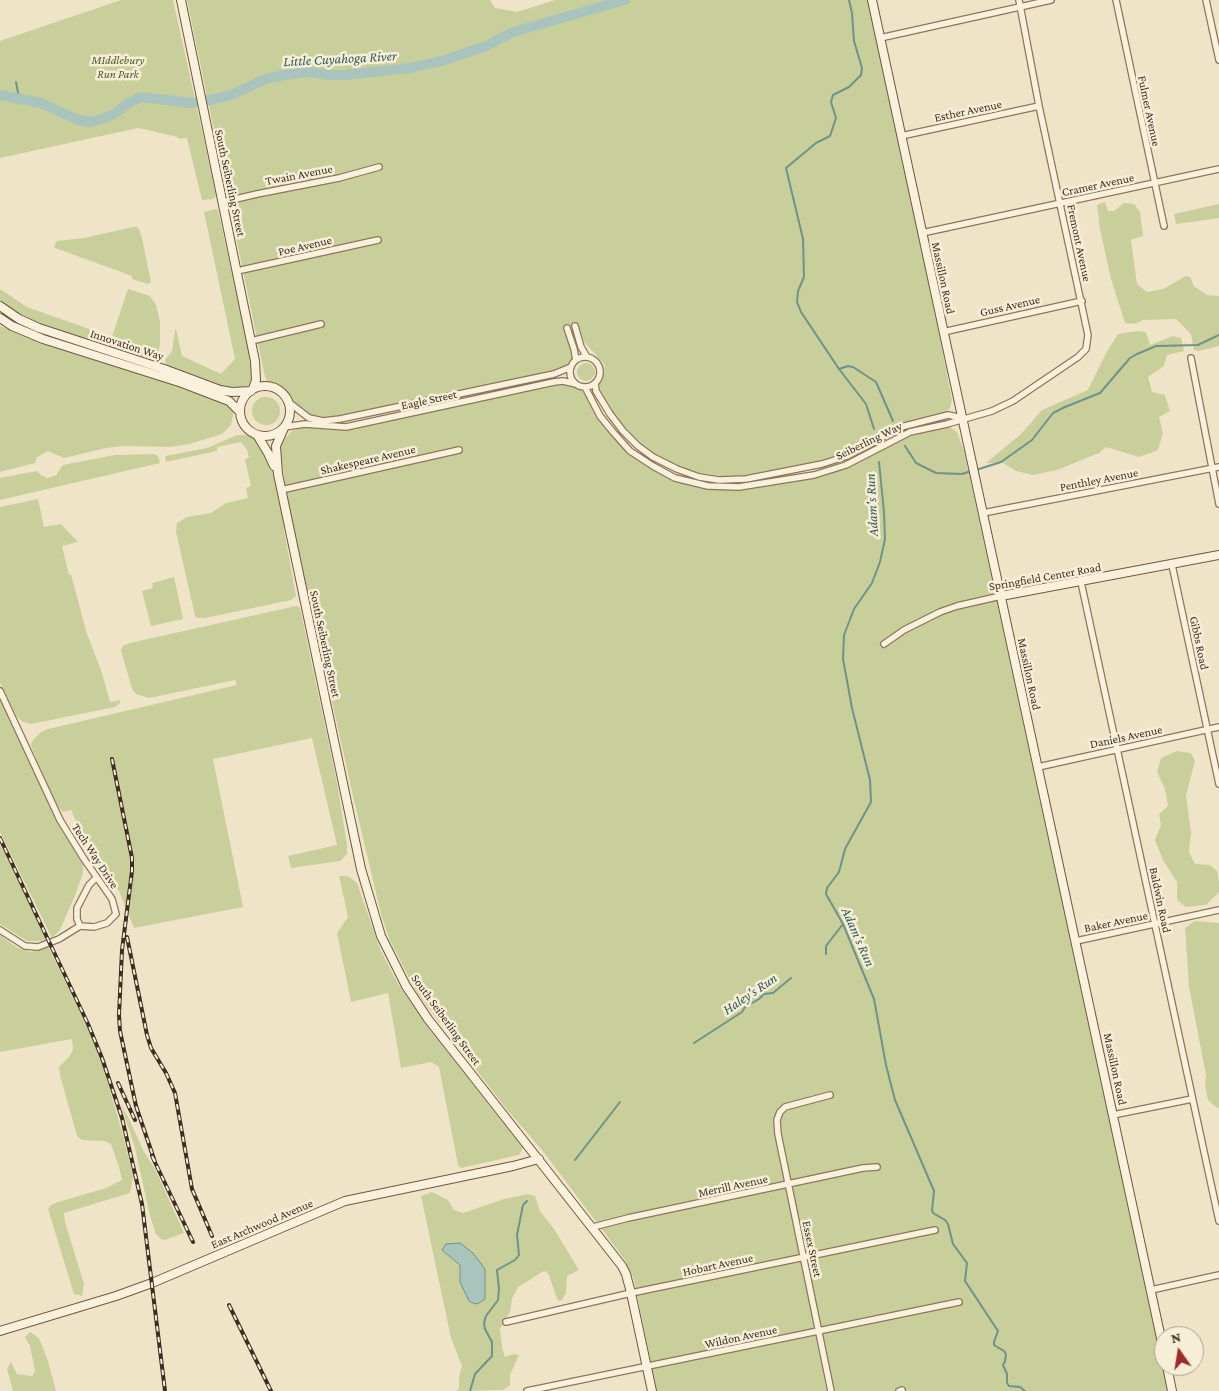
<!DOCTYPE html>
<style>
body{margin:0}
#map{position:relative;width:1219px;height:1391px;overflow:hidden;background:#f0e4c8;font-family:"Crimson Pro",serif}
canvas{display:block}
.north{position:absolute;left:1154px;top:1326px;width:50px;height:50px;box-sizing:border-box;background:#f7eed8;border:1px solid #ada18e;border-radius:50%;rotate:347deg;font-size:14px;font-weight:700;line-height:20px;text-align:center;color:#3d2e20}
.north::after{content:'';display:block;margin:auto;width:18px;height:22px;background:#9e2a2b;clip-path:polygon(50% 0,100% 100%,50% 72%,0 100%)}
</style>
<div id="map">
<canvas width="1219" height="1391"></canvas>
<div class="north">N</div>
</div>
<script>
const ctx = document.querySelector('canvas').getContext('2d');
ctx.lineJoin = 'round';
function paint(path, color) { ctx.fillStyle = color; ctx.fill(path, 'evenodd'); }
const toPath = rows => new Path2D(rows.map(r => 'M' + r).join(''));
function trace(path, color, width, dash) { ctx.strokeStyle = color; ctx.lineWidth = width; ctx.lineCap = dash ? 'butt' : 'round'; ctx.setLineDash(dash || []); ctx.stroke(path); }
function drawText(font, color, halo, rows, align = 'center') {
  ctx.font = font + ' "Crimson Pro",serif'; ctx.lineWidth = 5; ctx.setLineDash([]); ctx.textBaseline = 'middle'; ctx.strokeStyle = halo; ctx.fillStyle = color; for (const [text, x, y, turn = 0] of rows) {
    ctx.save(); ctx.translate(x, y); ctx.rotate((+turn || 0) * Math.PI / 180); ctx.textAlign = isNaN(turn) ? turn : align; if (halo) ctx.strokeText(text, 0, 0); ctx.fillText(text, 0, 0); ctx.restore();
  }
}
const green = toPath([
 [121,0,173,0,207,153,216,196,213,199,202,200,187,138,178,139,178,137,138,128,0,158,0,41],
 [187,0,490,0,495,8,517,12,555,0,868,0,937,324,952,400,950,408,945,413,928,416,891,430,839,456,824,461,763,474,742,476,722,476,695,472,670,463,650,452,627,431,611,413,600,393,599,387,605,365,584,342,577,323,565,329,573,350,572,362,558,371,351,415,319,418,307,416,300,410,286,392,268,382,265,377],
 [1105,202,1108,211,1114,211,1124,203,1134,204,1140,212,1143,236,1131,240,1137,284,1147,292,1163,289,1186,276,1190,277,1194,286,1207,295,1219,296,1219,346,1199,351,1194,350,1191,334,1176,319,1143,320,1135,324,1125,323,1111,279,1100,229,1097,205],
 [1219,204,1219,218,1176,224,1174,214],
 [215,209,218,210,254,372,252,383,244,388,223,389,166,365,165,360,172,351,175,330,176,329,182,356,221,374,235,359,204,212],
 [133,227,137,227,139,229,142,238,151,282,148,284,132,279,132,276,55,248,54,246,57,241,84,238],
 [0,289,27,307,112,337,128,289,150,296,156,305,160,321,160,345,157,356,153,360,61,331,36,322,13,310,0,301],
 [0,326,43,344,210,396,224,402,234,410,231,425,222,434,190,444,170,447,124,446,106,448,64,458,48,451,37,457,35,463,0,472],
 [1138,331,1146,332,1150,345,1173,336,1181,338,1184,351,1167,355,1164,366,1148,377,1152,392,1165,395,1170,411,1159,417,1163,433,1158,450,1139,457,1106,447,1099,453,1057,470,1033,475,1016,471,1003,463,986,463,1021,434,1042,410,1088,390,1106,353,1118,334],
 '577 372a9 9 0 1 1 18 0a9 9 0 1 1-18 0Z',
 [563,382,574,385,586,394,608,430,622,446,646,465,657,472,684,483,719,490,752,489,826,474,842,470,910,436,945,427,950,427,957,432,964,451,973,492,1168,1391,657,1391,634,1280,625,1260,542,1150,508,1111,417,993,390,941,381,914,354,800,288,504,280,449,282,441,292,431,300,428,314,426,348,429],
 '252 411a14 14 0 1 1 28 0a14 14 0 1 1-28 0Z',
 [237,435,249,435,255,438,272,462,284,519,284,530,296,596,291,600,205,618,197,618,195,616,176,532,177,523,187,517,211,513,226,503,248,498,246,488,251,486,245,460,249,457,247,450,241,442,217,447,217,451,166,462,165,456,207,448],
 [154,454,158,456,160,463,0,500,0,478,37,471,42,476,48,478,56,475,63,465,115,455],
 [38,499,44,527,61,524,78,542,62,546,69,575,71,574,86,631,101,670,110,702,120,700,120,703,115,707,31,724,23,722,17,717,0,683,0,507],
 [174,577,183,619,151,626,142,591,153,588,152,583],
 [296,606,300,608,337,783,347,845,347,854,340,861,291,868,288,856,337,845,312,738,213,759,243,907,134,928,120,893,90,853,71,810,63,812,56,804,33,751,31,744,33,740,41,732,48,729,237,685,235,680,149,698,136,694,132,689,121,650,123,646,130,643],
 [0,699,29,757,51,809,83,865,83,873,76,893,60,930,52,938,0,832],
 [1177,751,1191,753,1195,761,1186,795,1191,833,1189,852,1195,864,1210,865,1217,871,1219,881,1219,892,1206,905,1186,907,1177,900,1177,882,1163,860,1155,840,1161,825,1159,814,1168,806,1165,789,1157,772,1161,758],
 [0,844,2,848,47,939,40,941,27,941,0,924],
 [339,876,348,876,357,883,380,949,398,984,432,1032,523,1148,519,1155,461,1168,458,1165,439,1067,431,1062,401,1068,388,993,351,1002,337,933,348,917],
 [1195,921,1219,923,1219,1108,1216,1107,1208,1100,1205,1086,1206,1075,1189,987,1185,928],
 [0,935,16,947,31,952,48,946,90,1033,101,1060,123,1135,133,1177,130,1193,64,1213,65,1222,84,1284,82,1296,74,1294,48,1209,51,1205,58,1202,106,1188,122,1180,119,1167,111,1144,104,1141,82,1140,77,1136,60,1075,59,1067,69,1057,73,1050,72,1039,0,1052],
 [121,1105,128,1117,144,1152,155,1169,184,1233,165,1240,161,1239,156,1234,150,1216,135,1148],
 [432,1192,448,1200,454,1210,463,1213,504,1199,528,1194,535,1196,540,1211,554,1229,579,1270,567,1276,566,1293,562,1300,558,1301,548,1273,544,1271,518,1287,512,1299,510,1312,500,1329,502,1348,505,1357,513,1354,519,1355,510,1375,510,1385,503,1390,455,1391,459,1389,459,1377,462,1366,451,1338,421,1196],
 [30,1332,39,1338,48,1361,56,1391,13,1391,7,1369,11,1362,17,1374,32,1376,35,1371,30,1346,25,1337]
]);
const water = toPath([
 [460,1243,473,1253,485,1269,485,1299,479,1303,475,1304,469,1301,460,1282,460,1265,442,1250,446,1244,460,1243]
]);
const stream = toPath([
 [849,0,852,13,854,41,862,68,861,75,849,87,833,95,831,102,836,118,830,136,816,143,786,168,803,239,804,277,798,291,797,302,801,312,839,369,866,404,874,429],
 [16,82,19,98],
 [839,369,848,366,853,367,876,382,893,421],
 [905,446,916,463,936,473,962,474,971,471],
 [879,462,884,512,885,539,880,562,872,583,854,609,844,635,843,659,852,708,870,780,871,802,845,849,839,872,827,888,826,894,843,924,874,999,886,1065,895,1100,934,1191,932,1210,933,1213,945,1220,948,1224,953,1244,967,1263,965,1281,998,1331,994,1342,994,1345,1004,1351,1006,1354,1005,1361,1003,1365,1007,1374,1007,1383,1009,1386,1020,1387,1025,1391],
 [976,470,1001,462,1032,440,1053,413,1065,407,1100,393,1130,358,1137,354,1156,346,1198,345,1219,335],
 [826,954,826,946,843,924],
 [694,1043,742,1012,745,1007,759,999,764,994,773,993,791,978],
 [575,1160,620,1102],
 [470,1391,475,1374,492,1356,492,1342,485,1329,484,1323,486,1316,498,1300,499,1289,497,1270,515,1260,519,1255,517,1235,523,1205,527,1201]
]);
const river = toPath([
 [0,95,41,103,78,120,90,122,102,119,114,114,127,104,141,97,191,103,215,99,234,94,265,79,290,74,311,72,328,75,345,75,410,68,445,60,486,46,513,32,625,0]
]);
const street = toPath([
 [1116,0,1164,226],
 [1206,0,1219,60],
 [880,38,1051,0],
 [901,136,1039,106],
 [223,202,257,194,339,178,379,167],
 [922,233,1219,169],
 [237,271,378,240],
 [575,326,581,347,587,357],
 [567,328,574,349,576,360],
 [943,332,1082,301],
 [251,341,321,324],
 '570 372a15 15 0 1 1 30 0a15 15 0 1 1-30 0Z',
 [1191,358,1219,504],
 [595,383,596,391,610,414,623,431,638,446,653,457,677,469,699,477,719,480,746,479,822,464,847,456,901,427,948,415,963,418],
 [585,387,600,416,613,432,630,451,653,466,675,478,708,486,739,487,814,475,846,465,910,432,947,424,992,411,1013,401,1078,357,1086,349,1088,335,1039,106,1019,0],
 [287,401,309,418,323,421,340,419,554,374,571,367],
 [284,427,305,424,346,427,554,382,563,381,576,384],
 [281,490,459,450],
 [983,513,1219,467],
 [1172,565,1219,784],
 [1081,582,1219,1221],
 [884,644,904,630,940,612,957,606,1001,596],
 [0,691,60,820,84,859,112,899,116,914,107,923,94,927,80,926,59,939,38,947,25,946,0,930],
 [1038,767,1219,727],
 [80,926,77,919,77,908,89,885,96,878],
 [1076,941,1219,910],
 [830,1095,785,1107,780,1112,777,1120,778,1134,831,1391],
 [1113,1115,1192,1099],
 [593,1227,628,1218,863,1168,877,1167],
 [1151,1290,1219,1275],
 [506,1322,631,1293,935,1230],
 [527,1391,959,1302],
 [899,1391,902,1390]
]);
const secondary = toPath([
 [181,0,255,361,256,380,253,389],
 [872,0,1164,1352],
 [0,306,19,319,39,328,164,369,220,390,232,392,251,391],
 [0,318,12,326,43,339,182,383,229,401,240,412],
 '240 411a25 25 0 1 1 50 0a25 25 0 1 1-50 0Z',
 [284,428,276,446,278,474,361,869,381,936,406,986,428,1019,622,1266,626,1274,631,1293,652,1391],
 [257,435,268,453,274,466],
 [1001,596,1219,555],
 [0,1331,116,1296,152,1283,345,1201,513,1166,539,1159],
 [1167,1366,1172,1391]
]);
const rail = toPath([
 [112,759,132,858,132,871,122,950,119,1015,120,1031,136,1106,155,1162],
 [0,838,88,1024,102,1058,122,1118,142,1204,165,1391],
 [127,937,147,1035,151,1048,166,1073,175,1093,192,1189,212,1236],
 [118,1083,135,1120],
 [152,1156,193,1242],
 [229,1305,271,1391]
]);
const parkNames = [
 ["MIddlebury",118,60],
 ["Run Park",118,74]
];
const streetNames = [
 ["Esther Avenue",968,111,-12],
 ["Fulmer Avenue",1149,111,78],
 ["Twain Avenue",299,175,-11],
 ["South Seiberling Street",230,183,78],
 ["Cramer Avenue",1098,185,-12],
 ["Fremont Avenue",1079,243,78],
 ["Poe Avenue",305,246,-13],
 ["Massillon Road",943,278,78],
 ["Guss Avenue",1010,306,-13],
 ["Innovation Way",127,345,18],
 ["Eagle Street",429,400,-12],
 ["Seiberling Way",869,441,-26],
 ["Shakespeare Avenue",368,460,-13],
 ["Penthley Avenue",1099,480,-11],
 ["Springfield Center Road",1045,577,-10],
 ["Gibbs Road",1199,643,78],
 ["South Seiberling Street",325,644,78],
 ["Massillon Road",1029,674,78],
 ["Daniels Avenue",1126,737,-12],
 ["Tech Way Drive",95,856,57],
 ["Baldwin Road",1160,900,78],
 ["Baker Avenue",1116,922,-12],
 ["South Seiberling Street",446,1020,54],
 ["Massillon Road",1115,1069,78],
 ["Merrill Avenue",733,1186,-12],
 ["East Archwood Avenue",262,1224,-23],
 ["Essex Street",812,1249,78],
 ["Hobart Avenue",718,1265,-12],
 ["Wildon Avenue",741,1337,-12]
];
const waterNames = [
 ["Little Cuyahoga River",340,59,-3],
 ["Adam's Run",872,505,-93],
 ["Adam's Run",858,937,66],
 ["Haley's Run",750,994,-34]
];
paint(green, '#c9cf9b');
paint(water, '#a9c4bc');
trace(water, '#6f938a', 1);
trace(stream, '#6f938a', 2);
trace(river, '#a9c4bc', 10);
trace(street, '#8d765c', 8);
trace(secondary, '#6f573f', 10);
trace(street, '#faf1dc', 5.5);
trace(secondary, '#faf1dc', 8);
trace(rail, '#3d2e20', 4);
trace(rail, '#f7eed8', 2, [5.5]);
drawText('italic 12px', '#4d5a26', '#f7eed8', parkNames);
drawText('12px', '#3d2e20', '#f7eed8', streetNames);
drawText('italic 14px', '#2f5d5a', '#f7eed8', waterNames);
</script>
